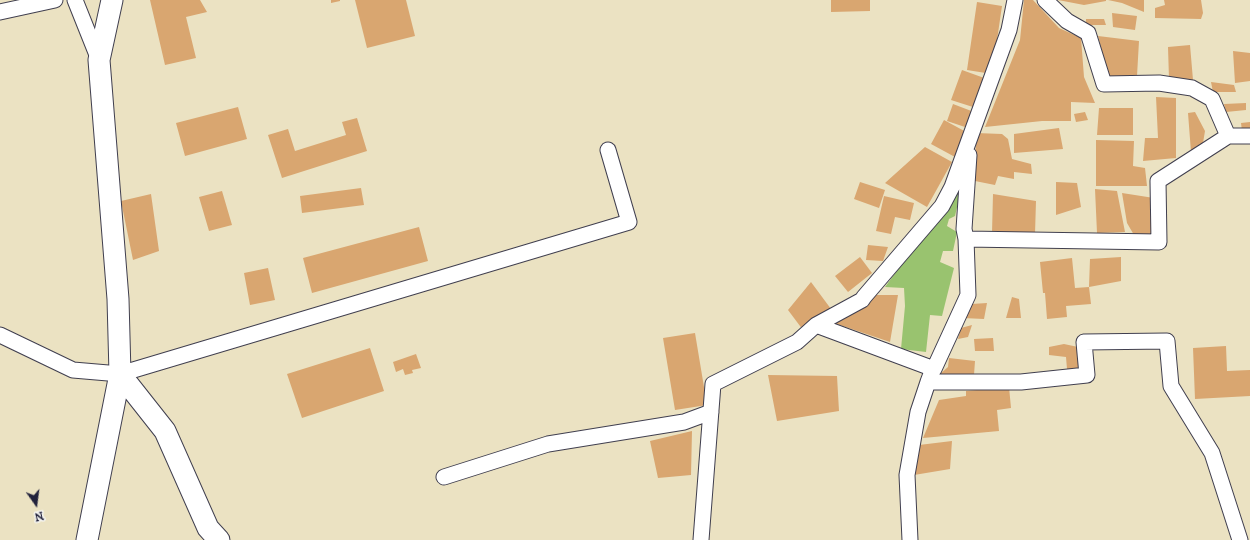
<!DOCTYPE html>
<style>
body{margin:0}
#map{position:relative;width:1250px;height:540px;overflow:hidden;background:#ebe2c2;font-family:"IM FELL DW Pica",serif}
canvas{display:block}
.north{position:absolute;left:16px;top:484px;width:40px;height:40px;-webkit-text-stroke:3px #f6f6f2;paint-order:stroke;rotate:166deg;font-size:11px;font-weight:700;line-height:16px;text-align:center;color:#22223b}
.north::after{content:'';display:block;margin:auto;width:14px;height:18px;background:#22223b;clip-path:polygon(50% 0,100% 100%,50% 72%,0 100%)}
</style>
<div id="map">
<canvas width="1250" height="540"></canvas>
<div class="north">N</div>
</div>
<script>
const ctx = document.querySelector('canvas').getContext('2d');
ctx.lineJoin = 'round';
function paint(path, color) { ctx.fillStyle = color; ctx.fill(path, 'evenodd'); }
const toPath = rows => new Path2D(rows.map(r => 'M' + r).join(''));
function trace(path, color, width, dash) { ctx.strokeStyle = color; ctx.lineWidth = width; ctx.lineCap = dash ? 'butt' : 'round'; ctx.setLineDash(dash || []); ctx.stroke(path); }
const green = toPath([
 [961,182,960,194,955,216,949,219,947,226,957,232,953,251,943,251,940,262,954,268,942,316,930,315,926,352,901,349,905,306,904,288,885,287,913,249,947,212]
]);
const building = toPath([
 [150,0,200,0,207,12,186,17,196,58,165,65],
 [331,0,340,0,340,1,331,3],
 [355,0,406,0,415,36,367,48],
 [831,0,870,0,870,11,831,12],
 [1024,0,1033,0,1059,28,1081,38,1084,77,1095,103,1071,102,1071,121,1042,121,985,127,1020,40],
 [1058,0,1106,0,1106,1,1084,5],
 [1108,0,1144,0,1144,12,1122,3],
 [1164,0,1201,0,1203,13,1201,19,1155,18,1155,8,1165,5],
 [977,2,1002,6,992,74,967,70],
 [1112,13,1137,16,1135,30,1113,27],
 [1086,19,1104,19,1106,25,1086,25],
 [1098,36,1139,41,1137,76,1108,76],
 [1190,45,1193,80,1169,79,1168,47],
 [1233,51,1250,53,1250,81,1235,83],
 [962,70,987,79,976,108,951,100],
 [1211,82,1234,85,1236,92,1213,92],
 [1156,97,1176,98,1176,158,1143,161,1145,138,1158,138],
 [1246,103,1246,110,1226,112,1224,104],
 [953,104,974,112,968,128,947,121],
 [238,107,247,139,185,156,176,123],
 [1099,108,1133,108,1133,135,1097,135],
 [1085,112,1088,120,1076,122,1074,114],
 [1195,112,1205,131,1202,149,1191,152,1188,113],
 [357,118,367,151,282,178,268,135,288,129,295,151,346,135,342,122],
 [944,120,968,133,955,157,931,144],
 [1250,122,1250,130,1242,131,1241,123],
 [1059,128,1063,149,1014,153,1014,134],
 [976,133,1002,134,1008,139,1012,159,1031,164,1032,174,1014,172,1014,179,998,176,995,185,975,181],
 [1096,140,1134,141,1133,166,1145,168,1147,186,1096,186],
 [925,147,952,162,927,207,885,183],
 [860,182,885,190,879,208,854,199],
 [1056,182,1077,183,1081,207,1056,215],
 [361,188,364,205,302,213,300,196],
 [1095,189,1117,191,1125,232,1097,233],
 [222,191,232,225,209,231,199,197],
 [1122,193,1154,198,1152,235,1134,235,1127,223],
 [151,194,159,251,133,260,121,201],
 [993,194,1036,201,1035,234,992,233],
 [884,196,914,203,910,220,895,217,891,234,876,231],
 [419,227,428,261,312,293,303,258],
 [868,245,888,247,883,261,866,260],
 [860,257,872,273,848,292,835,276],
 [1121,257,1121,281,1089,287,1090,259],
 [1072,258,1075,288,1089,287,1091,304,1066,306,1067,317,1047,319,1045,293,1043,293,1040,262],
 [268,268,275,300,250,305,244,273],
 [811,282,831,309,803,330,788,310],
 [876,295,898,295,890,342,831,322],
 [1012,297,1019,299,1021,318,1006,318],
 [987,303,984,319,963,318,972,304],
 [972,325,968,337,958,339,961,328],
 [695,333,707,405,675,410,663,338],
 [993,338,994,351,975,351,974,339],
 [1064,344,1078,347,1080,369,1067,369,1066,357,1049,355,1049,347],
 [1226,346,1227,371,1250,370,1250,396,1195,399,1193,348],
 [370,348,384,391,302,418,287,374],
 [416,354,421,368,412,370,413,373,405,375,403,369,396,372,393,362],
 [949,358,975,361,974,375,940,374,948,367],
 [768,375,837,376,839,411,777,421],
 [1009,387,1011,408,997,410,999,431,923,438,939,400,966,396,966,391],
 [692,431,691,475,658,478,650,441],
 [952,441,950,469,914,475,919,445]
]);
const street = toPath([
 [75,0,99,60],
 [1045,0,1067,21,1088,33,1104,84,1159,83,1192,88,1212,99,1228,136,1250,136],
 [0,12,55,0],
 [966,239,1159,242,1158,181,1228,136],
 [816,325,934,369,968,295,966,239,964,229,969,155],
 [0,335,73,370,120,374,629,222,608,150],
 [928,382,1021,382,1087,375,1084,342,1167,341,1171,386,1212,453,1240,540],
 [444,477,548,444,684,422,711,412],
 [701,540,713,384,797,342,816,325,862,300,864,297,942,206,952,187,1009,30,1015,0],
 [910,540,907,475,918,412,928,382,931,374]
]);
const secondary = toPath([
 [120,374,165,431,208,528,219,540],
 [87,540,120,374,118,299,99,60,112,0]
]);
paint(green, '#99c36f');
paint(building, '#d9a670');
trace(street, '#403f4f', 17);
trace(secondary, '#403f4f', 23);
trace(street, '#fff', 15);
trace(secondary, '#fff', 21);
</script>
